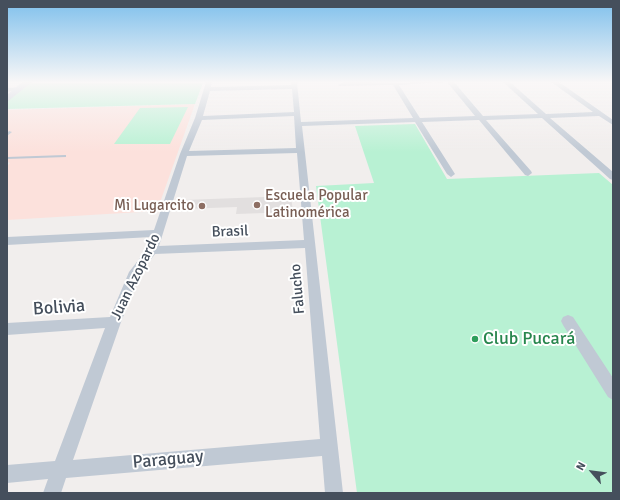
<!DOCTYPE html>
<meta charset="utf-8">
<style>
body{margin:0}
#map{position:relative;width:620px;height:500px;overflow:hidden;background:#f1eeed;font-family:Signika,sans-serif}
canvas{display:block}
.frame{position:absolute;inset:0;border:8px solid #454f5c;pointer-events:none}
.north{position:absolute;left:572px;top:452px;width:40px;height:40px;-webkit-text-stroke:3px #fff;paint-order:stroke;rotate:298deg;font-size:11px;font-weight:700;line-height:16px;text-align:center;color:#454f5c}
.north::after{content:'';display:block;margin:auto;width:14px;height:18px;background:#454f5c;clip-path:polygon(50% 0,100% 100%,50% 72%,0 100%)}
</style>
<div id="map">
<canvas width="620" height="500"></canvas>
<div class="frame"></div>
<div class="north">N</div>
</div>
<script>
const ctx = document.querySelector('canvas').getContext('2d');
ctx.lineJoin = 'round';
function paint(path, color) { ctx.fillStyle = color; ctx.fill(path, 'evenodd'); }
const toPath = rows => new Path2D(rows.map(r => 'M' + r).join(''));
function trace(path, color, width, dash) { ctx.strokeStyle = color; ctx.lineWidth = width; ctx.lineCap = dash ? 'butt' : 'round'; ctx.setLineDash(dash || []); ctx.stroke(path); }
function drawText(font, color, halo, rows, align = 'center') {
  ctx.font = font + ' Signika,sans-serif'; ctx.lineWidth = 4; ctx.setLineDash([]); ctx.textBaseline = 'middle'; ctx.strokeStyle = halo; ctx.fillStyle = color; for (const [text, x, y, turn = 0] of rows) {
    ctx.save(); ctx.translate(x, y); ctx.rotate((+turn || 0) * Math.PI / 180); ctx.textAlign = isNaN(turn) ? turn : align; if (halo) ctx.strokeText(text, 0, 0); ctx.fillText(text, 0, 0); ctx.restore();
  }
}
const education = toPath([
 [291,196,293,212,236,214,237,207,182,209,184,200]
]);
const medical = toPath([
 [195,104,157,211,7,220,7,166,10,163,7,162,7,110]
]);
const green = toPath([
 [30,83,203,83,195,104,7,109,7,101],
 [188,107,170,144,114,144,140,108],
 [415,124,447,179,599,173,613,185,613,493,357,493,316,186,374,183,355,126]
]);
const lane = toPath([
 [9,131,12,132,7,136,7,133,9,131],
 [65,155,66,155,66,157,7,159,7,157,65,155]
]);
const street = toPath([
 [206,82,212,82,211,87,291,85,291,82,297,82,301,122,413,118,393,85,339,86,338,85,341,83,443,82,399,85,420,118,475,116,447,82,454,82,483,116,538,114,503,82,510,82,546,114,593,112,551,82,559,82,613,120,613,125,599,116,550,118,613,172,613,180,610,179,542,118,486,120,531,171,532,173,528,176,525,175,479,120,422,122,455,174,451,177,447,174,415,122,302,126,343,493,325,493,322,456,66,478,61,493,43,493,48,479,7,483,7,465,55,461,105,328,7,335,7,323,110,317,129,272,147,249,151,237,7,245,7,237,154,230,180,154,195,118,206,82],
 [292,89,294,112,203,116,210,91,292,89],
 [294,116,296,148,189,151,202,120,294,116],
 [297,153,304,240,159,246,187,156,297,153],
 [305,248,320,439,73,460,121,322,140,274,155,254,305,248],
 [7,88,19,87,22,89,7,92,7,88],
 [568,315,573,317,613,378,613,400,608,397,563,325,561,321,563,317,568,315]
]);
const secondary = toPath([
 [22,82,32,82,7,102,7,95,22,82]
]);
const markers = [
 [257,205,4,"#8d6e63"],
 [202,206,4,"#8d6e63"],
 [475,339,4,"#2e9e5b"]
];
const educationNames = [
 ["Escuela Popular",265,196],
 ["Latinomérica",265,213],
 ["Mi Lugarcito",194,206,"right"]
];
const streetNames = [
 ["Brasil",230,232,-2],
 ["Juan Azopardo",136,277,-64],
 ["Falucho",298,289,-95]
];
const nearStreetnames = [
 ["Bolivia",59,308,-4],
 ["Paraguay",168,460,-5]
];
const nearLeisurenames = [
 ["Club Pucará",483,339]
];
paint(education, '#e2dfdf');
paint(medical, '#fce1dc');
paint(green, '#b8f1d3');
paint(lane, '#c0c9d4');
paint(street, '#c0c9d4');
paint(secondary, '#bfc9d8');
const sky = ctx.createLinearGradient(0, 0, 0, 152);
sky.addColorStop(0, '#7fc0ec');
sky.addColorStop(0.54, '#f9f7f7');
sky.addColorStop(1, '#f9f7f700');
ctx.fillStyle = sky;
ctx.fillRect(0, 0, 620, 152);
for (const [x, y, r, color] of markers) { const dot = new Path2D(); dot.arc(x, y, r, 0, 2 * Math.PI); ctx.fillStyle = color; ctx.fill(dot); trace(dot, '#fff', 1.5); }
drawText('15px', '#785e54', '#fff', educationNames, 'left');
drawText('15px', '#454f5c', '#fff', streetNames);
drawText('18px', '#454f5c', '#fff', nearStreetnames);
drawText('18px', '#27864d', '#fff', nearLeisurenames, 'left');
</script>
